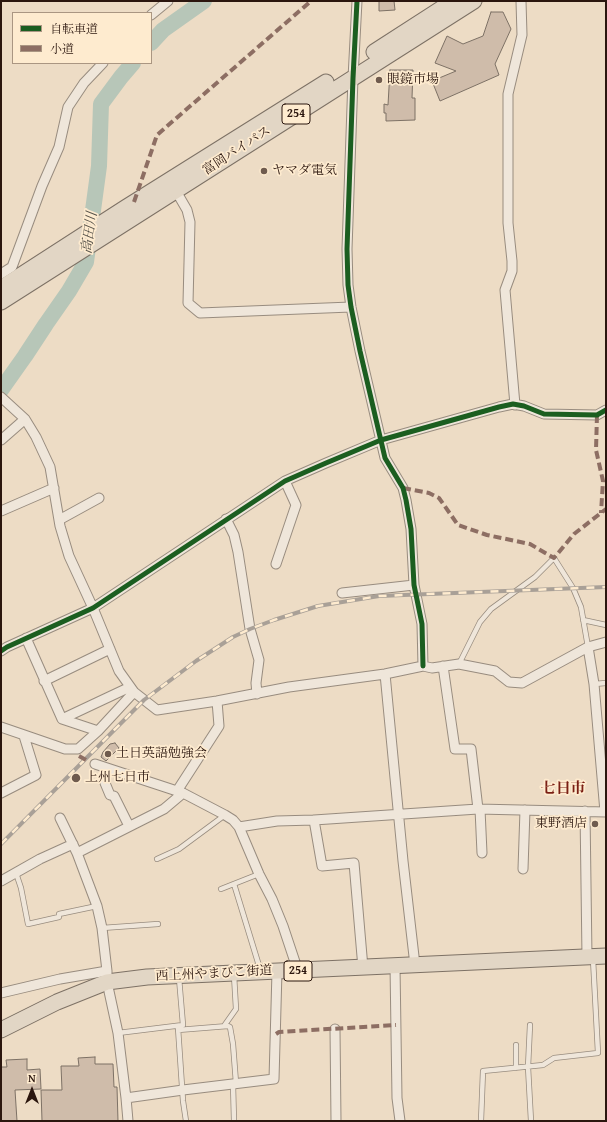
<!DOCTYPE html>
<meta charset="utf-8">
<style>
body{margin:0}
#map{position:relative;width:607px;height:1122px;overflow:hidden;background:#eddcc5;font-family:"Gentium Book Plus","Noto Serif JP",serif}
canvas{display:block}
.frame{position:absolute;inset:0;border:2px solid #2b160e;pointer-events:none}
.legend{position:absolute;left:12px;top:12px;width:140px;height:52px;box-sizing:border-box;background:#feebcf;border:1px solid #aa9682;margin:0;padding:5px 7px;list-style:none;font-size:12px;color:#2b160e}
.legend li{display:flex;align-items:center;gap:8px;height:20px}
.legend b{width:20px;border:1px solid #aa9682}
.north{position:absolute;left:12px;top:1070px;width:40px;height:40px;-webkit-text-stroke:3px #feebcf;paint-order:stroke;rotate:0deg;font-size:11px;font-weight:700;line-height:16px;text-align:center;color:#2b160e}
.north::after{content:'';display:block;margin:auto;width:14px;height:18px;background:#2b160e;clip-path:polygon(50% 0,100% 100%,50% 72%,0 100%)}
</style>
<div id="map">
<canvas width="607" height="1122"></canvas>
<div class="frame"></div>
<ul class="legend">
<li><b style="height:5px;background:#1b5e20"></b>自転車道</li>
<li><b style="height:5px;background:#8d6e63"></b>小道</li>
</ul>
<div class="north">N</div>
</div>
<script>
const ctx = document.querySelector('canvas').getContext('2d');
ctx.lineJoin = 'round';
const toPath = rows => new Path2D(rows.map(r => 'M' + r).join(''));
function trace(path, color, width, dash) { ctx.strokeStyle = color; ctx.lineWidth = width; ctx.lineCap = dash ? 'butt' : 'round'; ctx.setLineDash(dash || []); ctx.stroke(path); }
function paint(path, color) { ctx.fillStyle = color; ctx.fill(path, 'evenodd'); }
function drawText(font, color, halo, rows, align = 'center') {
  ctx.font = font + ' "Gentium Book Plus","Noto Serif JP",serif'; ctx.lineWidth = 3.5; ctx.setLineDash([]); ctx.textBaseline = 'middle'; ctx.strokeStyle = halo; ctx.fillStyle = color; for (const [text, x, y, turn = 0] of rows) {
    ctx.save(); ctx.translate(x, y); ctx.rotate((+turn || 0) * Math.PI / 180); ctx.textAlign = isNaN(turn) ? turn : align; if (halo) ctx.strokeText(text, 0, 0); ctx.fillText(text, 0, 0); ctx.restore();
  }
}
const river = toPath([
 [151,43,163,30,204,1],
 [1,390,25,356,46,324,69,291,86,262,99,166,101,104,121,77,133,63]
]);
const building = toPath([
 [379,1,394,1,395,10,379,11,379,1],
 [491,12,503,12,511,29,495,64,499,75,440,101,432,81,456,71,435,63,447,36,463,44,483,36,491,12],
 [390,70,413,70,412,98,415,98,415,120,386,121,386,113,384,113,384,104,388,105,390,70],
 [115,743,119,748,106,761,101,757,103,752,110,744,115,743],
 [95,1057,95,1064,113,1064,114,1087,117,1087,118,1121,42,1121,41,1090,62,1090,61,1066,79,1066,78,1058,95,1057],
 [27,1059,27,1070,40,1069,41,1089,15,1090,17,1121,1,1121,1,1067,7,1067,6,1060,27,1059]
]);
const service = toPath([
 [583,620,606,625],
 [459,664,480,622,491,609,535,577,554,558,573,588,581,607,588,647],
 [594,684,606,683],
 [157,859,179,849,225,815],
 [16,873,21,888,28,924,59,917,59,914,97,906],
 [234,884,260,969],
 [221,889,259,874],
 [102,928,158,924],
 [530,1025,528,1067,531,1121],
 [224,1026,236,1009,234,975],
 [178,1028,183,1101,186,1121],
 [178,1030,228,1026,230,1027,233,1044,236,1083],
 [118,1033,183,1025,179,978],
 [516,1068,516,1045],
 [233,1084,234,1121],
 [481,1121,483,1071,543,1065,554,1058,598,1053,593,959]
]);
const minor = toPath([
 [357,1,353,78,347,249,348,285,351,307,360,351,385,458,403,488,406,500,411,529,414,585,422,624,423,666],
 [151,15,168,1],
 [176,191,187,210,190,222,188,303,200,313,351,307],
 [1,274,12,267,42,186,59,147,68,107,84,83,103,63],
 [1,397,25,419,36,437,50,467,60,526,69,556,93,608,119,671,134,692,98,731,78,749,65,749,1,727],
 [515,405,505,290,512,271,512,261,508,223,508,94,522,35,521,1],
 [1,440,25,419],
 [1,511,54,488],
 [226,519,234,535,238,552,250,629,259,660,256,683,257,694],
 [59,520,99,498],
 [276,564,296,505,285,481],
 [342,593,414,585],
 [26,638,62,719,98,731],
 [588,647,594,684,605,812],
 [1,651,7,647,93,608,285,481,326,463,381,440,499,407,513,404,524,406,544,414,597,415,606,410],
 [443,666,455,749,471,749,478,809],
 [385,674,403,861,415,965],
 [44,681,110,649],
 [134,692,157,710,217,701,289,687,385,674,423,666,432,668,459,664,495,671,509,682,522,683,588,647,606,642],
 [62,719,130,687],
 [95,764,183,793,225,815,233,820,239,827,277,821,314,820,478,809,606,812],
 [105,783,110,795,114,796,129,826],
 [177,791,219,726,217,701],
 [1,793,36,775,24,736],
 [480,809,482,853],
 [585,811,587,957],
 [60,818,77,853,97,906,102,928,107,971,107,982,118,1033,126,1098,128,1121],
 [314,820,322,866,354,863,363,968],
 [239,827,259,874,272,899,283,926,298,971],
 [77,853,164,809,183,793],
 [523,869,525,810],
 [1,881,40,859,73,844],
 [395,966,397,1098,400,1121],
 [1,993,60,979,107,971],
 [335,1029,336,1121],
 [126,1098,183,1090,274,1079,277,971]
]);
const trunk = toPath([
 [374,52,453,1],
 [1,288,125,208,326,82],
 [1,302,474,1],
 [1,1030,57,1002,107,982,147,977,606,956]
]);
const rail = toPath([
 [1,844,144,700,196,661,233,637,250,629,274,620,318,606,379,596,606,587]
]);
const quiet = toPath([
 [134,202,157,135,311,1],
 [597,415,596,450,603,481,601,513],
 [403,488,429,493,439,498,458,525,487,535,530,544,554,558,574,534,606,509],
 [79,756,88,761],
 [276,1034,279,1032,396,1025]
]);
const cycleway = toPath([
 [357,1,353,78,347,249,348,285,351,307,360,351,385,458,403,488,406,500,411,529,414,585,422,624,423,666],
 [1,651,7,647,93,608,285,481,326,463,381,440,499,407,513,404,524,406,544,414,597,415,606,410]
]);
const markers = [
 [379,80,4,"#6f5b4e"],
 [264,171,4,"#6f5b4e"],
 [108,754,4,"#6f5b4e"],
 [76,778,5,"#6f5b4e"],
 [595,824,4,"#6f5b4e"]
];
const shields = [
 [296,114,28],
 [298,971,28]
];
const shieldNames = [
 ["254",296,114],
 ["254",298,971]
];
const poiNames = [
 ["眼鏡市場",387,80],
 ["ヤマダ電気",272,171],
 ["土日英語勉強会",116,754],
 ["上州七日市",85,778],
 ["東野酒店",587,824,"right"]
];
const streetNames = [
 ["富岡バイパス",237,151,-33],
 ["西上州やまびこ街道",214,974,-3]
];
const waterNames = [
 ["高田川",90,233,-82]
];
const quarterNames = [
 ["七日市",563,789]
];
trace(river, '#b7c6b8', 16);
paint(building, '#cfbcaa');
trace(building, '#7d7165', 1);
trace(service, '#988c7f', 6);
trace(minor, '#988c7f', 11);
trace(trunk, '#7d7165', 17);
trace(service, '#efe6da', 4.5);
trace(minor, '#efe6da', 9);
trace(trunk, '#e2d6c5', 15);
trace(rail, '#a9a097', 4);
trace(rail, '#feebcf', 2.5, [8]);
trace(quiet, '#8d6e63', 4, [8, 4]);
trace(cycleway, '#1b5e20', 5);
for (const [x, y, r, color] of markers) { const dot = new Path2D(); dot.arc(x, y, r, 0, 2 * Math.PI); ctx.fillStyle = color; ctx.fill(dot); trace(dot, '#feebcf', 1.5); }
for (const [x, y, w] of shields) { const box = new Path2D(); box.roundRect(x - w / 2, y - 10, w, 20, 3); ctx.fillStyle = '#feebcf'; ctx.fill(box); trace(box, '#2b160e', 1); }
drawText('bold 12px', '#2b160e', null, shieldNames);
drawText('13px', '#2b160e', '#feebcf', poiNames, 'left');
drawText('13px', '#2b160e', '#feebcf', streetNames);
drawText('italic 14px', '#545048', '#feebcf', waterNames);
drawText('bold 15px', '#7a1f14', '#feebcf', quarterNames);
</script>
